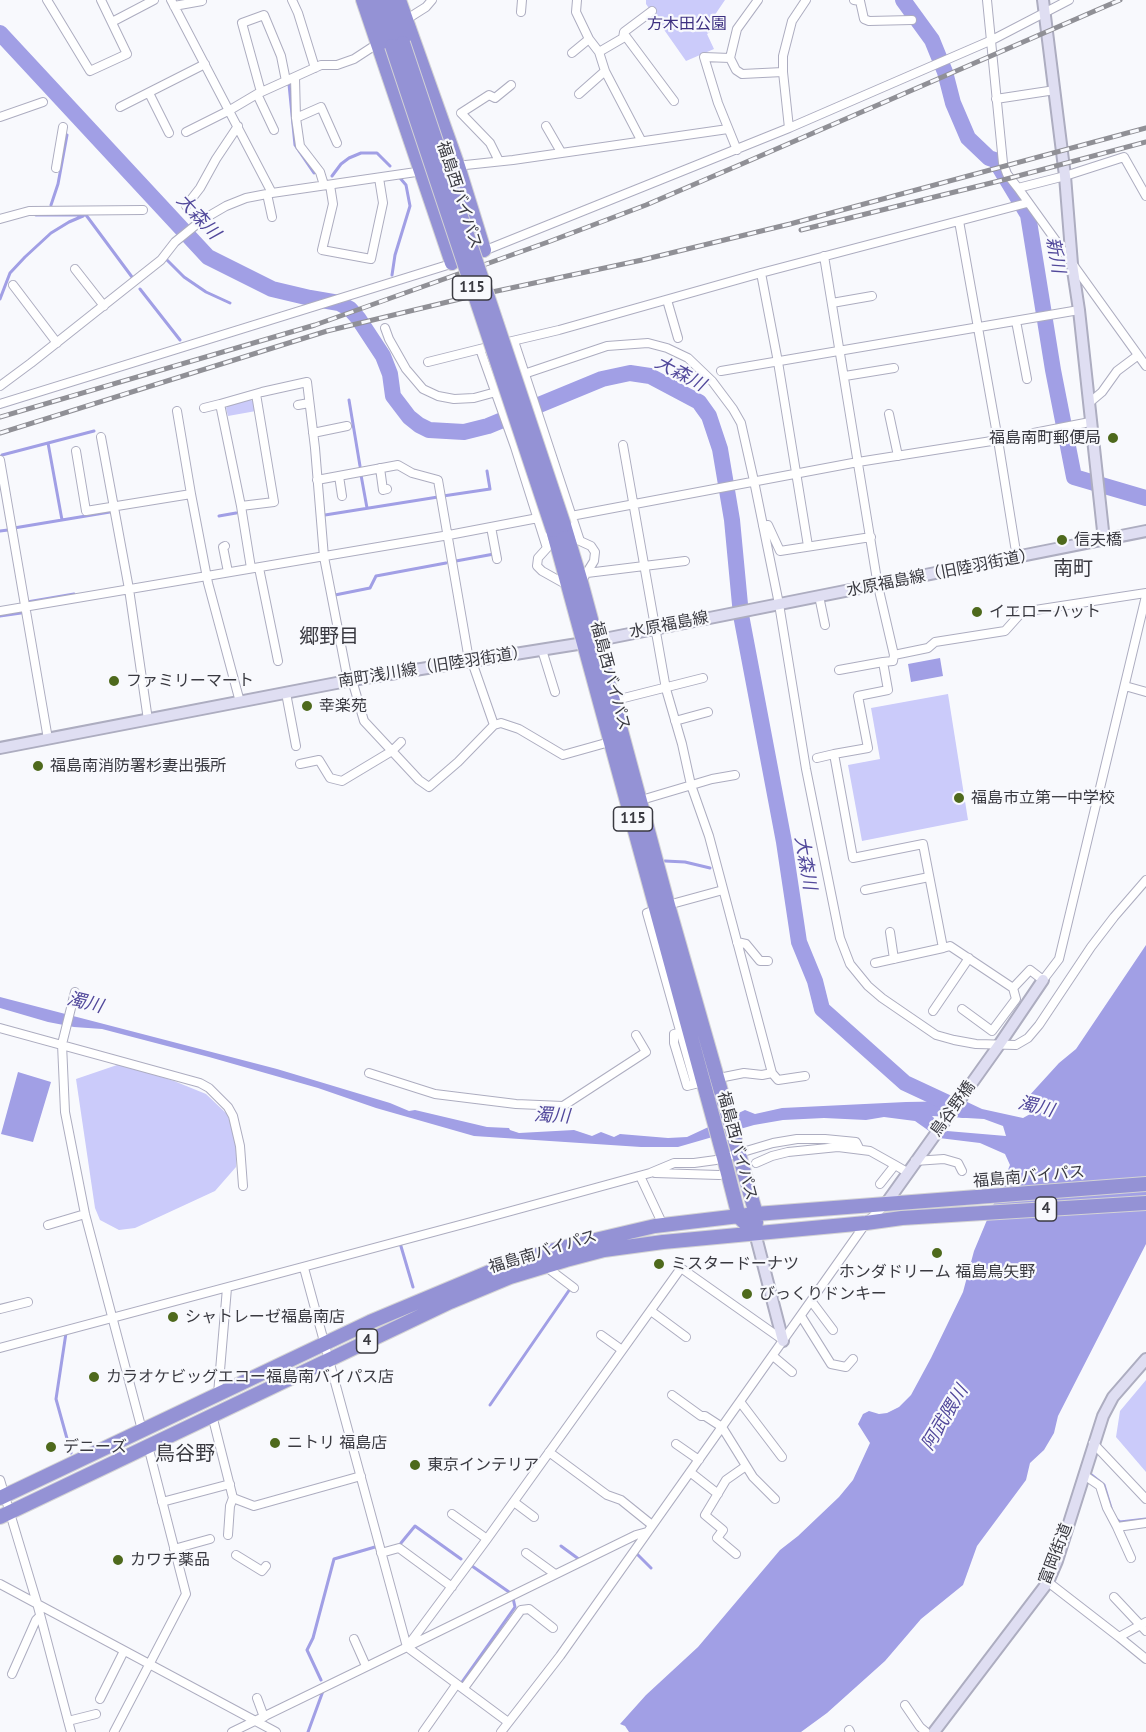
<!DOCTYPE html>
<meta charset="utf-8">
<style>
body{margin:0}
canvas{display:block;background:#f8f9fd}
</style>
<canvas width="1146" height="1732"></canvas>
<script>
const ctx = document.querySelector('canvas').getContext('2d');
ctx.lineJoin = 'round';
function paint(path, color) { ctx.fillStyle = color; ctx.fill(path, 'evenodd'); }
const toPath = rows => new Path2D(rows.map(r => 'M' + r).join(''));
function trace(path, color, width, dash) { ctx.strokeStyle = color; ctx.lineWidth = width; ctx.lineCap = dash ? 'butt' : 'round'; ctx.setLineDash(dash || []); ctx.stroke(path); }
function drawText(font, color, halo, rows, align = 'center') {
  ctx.font = font + ' "PT Sans","Noto Sans JP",sans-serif'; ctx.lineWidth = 4.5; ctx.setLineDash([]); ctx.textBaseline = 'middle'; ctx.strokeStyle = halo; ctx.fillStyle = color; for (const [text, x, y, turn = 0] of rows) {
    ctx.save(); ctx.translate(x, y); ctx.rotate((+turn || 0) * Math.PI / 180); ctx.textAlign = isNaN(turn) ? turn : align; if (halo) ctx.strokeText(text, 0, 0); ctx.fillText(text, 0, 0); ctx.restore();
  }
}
const green = toPath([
 [646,0,725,0,710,22,716,28,707,34,714,49,686,61,646,4],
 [249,399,254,402,256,411,228,416,226,408,230,404],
 [948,694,968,820,862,841,848,765,880,759,871,708],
 [120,1064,174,1081,206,1094,227,1114,237,1140,236,1167,215,1191,135,1228,119,1230,100,1220,95,1208,76,1079],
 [1146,1380,1146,1472,1116,1437,1120,1411]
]);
const water = toPath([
 [940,658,943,676,911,682,908,664],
 [1146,945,1146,1244,1058,1416,1054,1433,1044,1450,1030,1463,1026,1480,977,1546,963,1585,921,1619,885,1661,827,1713,801,1732,629,1732,625,1726,620,1724,646,1695,698,1647,780,1550,798,1536,839,1497,853,1480,870,1443,858,1424,863,1414,869,1411,879,1414,887,1413,899,1407,911,1395,931,1358,963,1292,974,1251,1010,1165,1005,1154,980,1143,939,1138,915,1121,884,1117,866,1120,824,1118,783,1120,754,1125,678,1147,641,1147,474,1136,376,1108,318,1088,209,1057,102,1029,74,1027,48,1022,0,1008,0,997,277,1069,390,1103,409,1111,415,1110,487,1127,509,1128,510,1130,519,1133,574,1130,592,1136,601,1132,614,1137,620,1134,668,1138,687,1137,745,1110,755,1114,782,1108,906,1102,965,1101,982,1109,1023,1118,1032,1113,1033,1107,1028,1097,1059,1063,1076,1049],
 [932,1116,984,1119,1003,1126,1006,1136,947,1131],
 [18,1072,51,1082,33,1142,1,1134]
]);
const stream = toPath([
 [289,84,295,145,314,173],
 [332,176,341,164,349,158,361,153,377,153,390,166],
 [51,205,58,184,67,135],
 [36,215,86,215,132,277],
 [167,260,184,277,206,292,230,303],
 [392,275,395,255,410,206,406,185,400,178],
 [140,289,180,340],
 [0,299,10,273,25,257,51,233,69,222,83,216],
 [349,400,360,466],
 [48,443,62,520],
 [2,455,94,431],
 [361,475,367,508],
 [443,496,490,489,487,471],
 [325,515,438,497],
 [219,516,236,513],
 [14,528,110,512],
 [0,531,8,530],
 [456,561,494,554],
 [335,595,370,588,376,576,446,563],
 [27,602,74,594],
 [0,616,21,613],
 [665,861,685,862,710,868],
 [400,1243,413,1287],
 [66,1333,56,1399,71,1453],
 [490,1405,570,1289],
 [1089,1473,1104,1485,1111,1508],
 [1116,1519,1120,1522,1146,1519],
 [401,1543,415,1526,461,1559],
 [561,1546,580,1560],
 [635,1552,651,1568],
 [472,1566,509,1592],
 [321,1680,307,1650,313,1638,334,1559,375,1547],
 [462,1682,515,1607,513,1598],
 [308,1732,323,1691]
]);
const river = toPath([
 [903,0,932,40,945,72,953,103,968,138,989,158,995,160,1028,215,1053,370,1074,477,1146,498],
 [0,33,208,257,272,289,310,298,339,303,350,309,358,318,383,356,390,374,393,396,409,417,419,425,429,430,464,432,488,426,602,379,630,373,650,376,699,402,709,416,720,449,732,520,741,615,784,842,799,942,815,981,822,1009,905,1083,963,1110]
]);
const street = toPath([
 [47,0,90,71,127,54,101,0],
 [171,0,272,193],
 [292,0,298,13,315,68],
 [577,0,576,12,589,39,599,52,605,71,641,140],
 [758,0,737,29,730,58,736,70,742,74,783,72],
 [854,0,860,1,864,19,869,21,912,20],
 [987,0,1003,163,1007,174,1018,188],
 [174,6,202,1],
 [521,12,522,0],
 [407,19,426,7,432,0],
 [112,22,154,0],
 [624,34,674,101],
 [599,52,623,38,624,32,652,11],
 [572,53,589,39],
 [730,58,704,57,718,103,737,150],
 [295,77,296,118,300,146,320,172,324,185],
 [261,92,242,23,264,15,281,56,286,81],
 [149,93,169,133],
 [257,94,274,130],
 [579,94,605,71],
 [996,99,1055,90],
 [120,107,205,64],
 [0,117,43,102],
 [296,118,321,107,337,143],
 [546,126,561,152],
 [789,128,783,72,783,56,792,21,806,0],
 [186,132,230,110,257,94,321,65,337,65,354,59,377,44],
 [499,161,490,143,461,113,489,95,495,98,511,85],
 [456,166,513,160,728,129],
 [56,168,63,127],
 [330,185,333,204,322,250,371,259,383,203,379,178],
 [267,194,272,217],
 [1146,196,1124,157,1065,176,1018,188,1146,366],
 [186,206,200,188,216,159,238,126],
 [0,219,29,211,143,210],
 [959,221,998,440,1017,558],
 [481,252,789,128,992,40,1069,0],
 [824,256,878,586,894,655,928,648,935,642,1005,631,1022,612,1146,593],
 [75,269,104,306],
 [761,273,778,362,808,546],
 [13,285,57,343],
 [667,300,678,338],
 [832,303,872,296],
 [1016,321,1027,379],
 [385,328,389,339,406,369,423,389,438,396,454,399,474,398,496,392],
 [514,341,580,541,591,546,595,552,594,561,581,582],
 [508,342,559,330,761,273,1027,203],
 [480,349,515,447,547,548,538,558,537,566,542,571,567,585],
 [428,362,484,348],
 [721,371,1079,310],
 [524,374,607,346,648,343,667,348,688,358,712,381,733,409,741,423,754,481,779,604,806,769,840,938,850,964,868,986,882,998,936,1035,954,1040,976,1044,1016,1045,1028,1038,1039,1025,1091,947,1114,917,1146,880],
 [845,376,894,368],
 [0,386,31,363,161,260,175,242,202,220,226,206,246,198,272,193,423,171],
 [1089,403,1102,392,1117,371,1137,356],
 [0,404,454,263],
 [298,405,309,403],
 [204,408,220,404],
 [177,411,191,494],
 [889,414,898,456],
 [313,433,347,426],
 [101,437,129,589,148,720],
 [623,445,666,689,682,744,691,785,709,836,772,1073,762,1075,744,1073,724,1077],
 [76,451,86,511,191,494,208,583,240,702],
 [0,460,48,739],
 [380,468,383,490,387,489],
 [339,476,342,496],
 [317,480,398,465,412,473,438,480,469,660],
 [241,506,274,502,256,394],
 [571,516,858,462,998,440,1090,422],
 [763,526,768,525,780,551,871,537],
 [491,527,497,559],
 [225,546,223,547,228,572],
 [251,568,241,506,220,404,262,392,307,382,315,448,324,557,348,681],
 [259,568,278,661],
 [587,573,685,561],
 [819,596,825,625],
 [0,611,449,535,538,518],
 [542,650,555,692],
 [894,655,893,661,883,662,888,690,858,696,868,748,834,754,853,858,923,844,943,948,950,946,1013,988,1030,970,1043,980,1059,959,1146,596],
 [471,659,494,725],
 [839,670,883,662],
 [352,680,364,721,419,780,429,787,458,762,494,725,501,723,519,729,563,755,613,741],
 [1125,686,1146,692],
 [286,693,296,746],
 [612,701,703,678],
 [675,721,708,712],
 [817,758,834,754],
 [300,764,319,760,330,778,342,781,392,751,401,742],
 [638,801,712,779,735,775],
 [865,890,929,877],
 [890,932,894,959],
 [737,942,746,944,760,961,768,961],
 [875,963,943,948],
 [75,992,62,1044,65,1112,85,1214,142,1430],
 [962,1009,992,1031,1016,999,1013,988],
 [933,1011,969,958],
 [0,1028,200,1083,209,1088,228,1107,233,1116,240,1146,243,1186],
 [682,1032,674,1034,674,1043,687,1086,699,1083],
 [369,1073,435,1094,516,1104,563,1106,646,1052,636,1035],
 [772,1073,778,1080,805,1076],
 [695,1084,647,913,668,905,723,890],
 [915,1161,944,1159,958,1163,962,1171],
 [756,1163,772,1156,788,1152,838,1147,870,1151,895,1165],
 [655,1173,719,1175],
 [640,1176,663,1225],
 [880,1184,895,1165,907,1172],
 [48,1225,85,1214],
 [545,1266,574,1288],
 [304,1268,407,1647,508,1722],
 [812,1302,833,1330],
 [0,1309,28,1302],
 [651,1311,686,1337],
 [801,1316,831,1364,846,1367,853,1359],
 [601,1335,622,1350],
 [0,1348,471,1222,650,1173,674,1163,694,1163,716,1160,773,1143,797,1139,825,1139,856,1142,859,1148],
 [773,1356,792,1372],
 [218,1394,227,1288],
 [672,1395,701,1416,705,1416,722,1427,753,1477,775,1499],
 [741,1403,782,1457],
 [212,1415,233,1498,254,1506,361,1476],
 [1093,1443,1146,1499],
 [676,1444,699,1460],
 [549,1452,607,1495,621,1500,652,1525],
 [690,1472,718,1494],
 [1084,1475,1100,1486,1107,1508,1117,1527,1146,1523],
 [0,1480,37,1603,71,1732],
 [162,1502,230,1484],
 [514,1502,534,1517],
 [452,1514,487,1539],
 [1117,1527,1131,1558],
 [228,1535,230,1506,233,1498],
 [174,1549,210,1539],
 [381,1553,399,1548,452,1587],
 [526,1553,555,1574],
 [736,1554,717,1538,723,1530,705,1515,726,1480,746,1466],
 [236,1555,262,1571,266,1566],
 [1048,1582,1119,1637,1146,1622],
 [0,1584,276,1732],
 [1114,1597,1146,1631],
 [1119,1637,1146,1659],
 [354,1639,366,1666],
 [411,1645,636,1535,647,1532],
 [12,1674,36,1620,40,1616],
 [464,1688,521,1610,529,1609,553,1628],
 [257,1698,264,1717],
 [100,1699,124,1651],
 [905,1705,920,1727,926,1732],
 [68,1721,96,1714],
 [849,1730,850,1732],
 [114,1732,186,1594,148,1446],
 [232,1732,407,1647,487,1539,681,1268,783,1340],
 [423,1732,456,1685],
 [501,1732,560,1656,866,1223,885,1205]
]);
const secondary = toPath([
 [1043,0,1065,176,1072,264,1079,310,1104,540],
 [0,748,352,680,584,643,1146,531],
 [885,1205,999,1045,1043,980],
 [755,1233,783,1341],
 [934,1732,1048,1582,1057,1561,1103,1416,1113,1397,1146,1359]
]);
const highway = toPath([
 [363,0,452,263],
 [376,0,392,46],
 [388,0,403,43],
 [399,0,458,166,484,250],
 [564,525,581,582,668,905,756,1214,756,1223],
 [553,530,724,1158,739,1217,745,1223],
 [0,1498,370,1322,511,1263,561,1248,655,1226,756,1214,1146,1184],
 [0,1517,450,1302,510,1277,566,1260,604,1250,663,1242,866,1223,902,1218,1146,1203]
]);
const rail = toPath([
 [801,230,999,181,1146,142],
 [0,417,315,325,548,242,646,205,744,163,1120,0],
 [0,433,327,331,464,298,642,260,790,224,1146,128]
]);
const highwayBridge = toPath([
 [403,43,564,525],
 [392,46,553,530]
]);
const markers = [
 [1113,438,6,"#4e691c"],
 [1062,540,6,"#4e691c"],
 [977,612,6,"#4e691c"],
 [114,681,6,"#4e691c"],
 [307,706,6,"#4e691c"],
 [38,766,6,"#4e691c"],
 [959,798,6,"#4e691c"],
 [937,1253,6,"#4e691c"],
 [659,1264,6,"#4e691c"],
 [747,1294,6,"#4e691c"],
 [173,1317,6,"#4e691c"],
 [94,1377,6,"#4e691c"],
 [275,1443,6,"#4e691c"],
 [51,1447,6,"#4e691c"],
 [415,1465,6,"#4e691c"],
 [118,1560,6,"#4e691c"]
];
const shields = [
 [472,288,39],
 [633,819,39],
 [1046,1209,21],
 [367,1341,21]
];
const shieldNames = [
 ["115",472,288],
 ["115",633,819],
 ["4",1046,1209],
 ["4",367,1341]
];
const parkNames = [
 ["方木田公園",687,24]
];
const streetNames = [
 ["福島西バイパス",459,195,72],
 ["水原福島線（旧陸羽街道）",941,573,-11],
 ["水原福島線",669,625,-11],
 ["南町浅川線（旧陸羽街道）",433,667,-9],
 ["福島西バイパス",610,676,75],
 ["鳥谷野橋",953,1109,-54],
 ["福島西バイパス",737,1146,75],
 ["福島南バイパス",1029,1177,-5],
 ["福島南バイパス",543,1252,-17],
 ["富岡街道",1056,1554,-69]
];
const poiNames = [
 ["福島南町郵便局",1101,438,"right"],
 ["信夫橋",1074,540],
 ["イエローハット",989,612],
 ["ファミリーマート",126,681],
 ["幸楽苑",319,706],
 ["福島南消防署杉妻出張所",50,766],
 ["福島市立第一中学校",971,798],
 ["ミスタードーナツ",671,1264],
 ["ホンダドリーム 福島鳥矢野",937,1272,"center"],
 ["びっくりドンキー",759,1294],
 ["シャトレーゼ福島南店",185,1317],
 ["カラオケビッグエコー福島南バイパス店",106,1377],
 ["ニトリ 福島店",287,1443],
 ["デニーズ",63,1447],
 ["東京インテリア",427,1465],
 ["カワチ薬品",130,1560]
];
const waterNames = [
 ["大森川",198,217,47],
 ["新川",1055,255,80],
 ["大森川",680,374,28],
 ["大森川",805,863,80],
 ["濁川",85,1003,14],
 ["濁川",1036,1107,14],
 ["濁川",552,1116,3],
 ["阿武隈川",945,1418,-59]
];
const quarterNames = [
 ["南町",1073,569],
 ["郷野目",329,637],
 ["鳥谷野",185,1454]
];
paint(green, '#cbcbfa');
paint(water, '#a19fe5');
trace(stream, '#a19fe5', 3);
trace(river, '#a19fe5', 16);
trace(street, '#adadc0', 10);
trace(secondary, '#adadc0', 14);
trace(highway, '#d4d4d5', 16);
trace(street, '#fff', 8);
trace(secondary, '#dfdef2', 10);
trace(highway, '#9492d5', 14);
trace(rail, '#909096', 5);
trace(rail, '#f8f9fd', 3, [9]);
trace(highwayBridge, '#d4d4d5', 16, []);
trace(highwayBridge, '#9492d5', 14);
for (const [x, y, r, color] of markers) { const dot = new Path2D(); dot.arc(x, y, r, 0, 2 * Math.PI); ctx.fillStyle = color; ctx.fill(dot); trace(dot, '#f8f9fd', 2); }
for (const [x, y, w] of shields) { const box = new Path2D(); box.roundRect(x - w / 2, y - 12, w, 24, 4.5); ctx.fillStyle = '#f8f9fd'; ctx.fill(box); trace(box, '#3a3a41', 1.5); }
drawText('bold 15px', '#3a3a41', null, shieldNames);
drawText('16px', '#3d3081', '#f8f9fd', parkNames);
drawText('16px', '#3a3a41', '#f8f9fd', streetNames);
drawText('16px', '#3a3a41', '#f8f9fd', poiNames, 'left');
drawText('italic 18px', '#51489b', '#f8f9fd', waterNames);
drawText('20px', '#3a3a41', '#f8f9fd', quarterNames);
</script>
